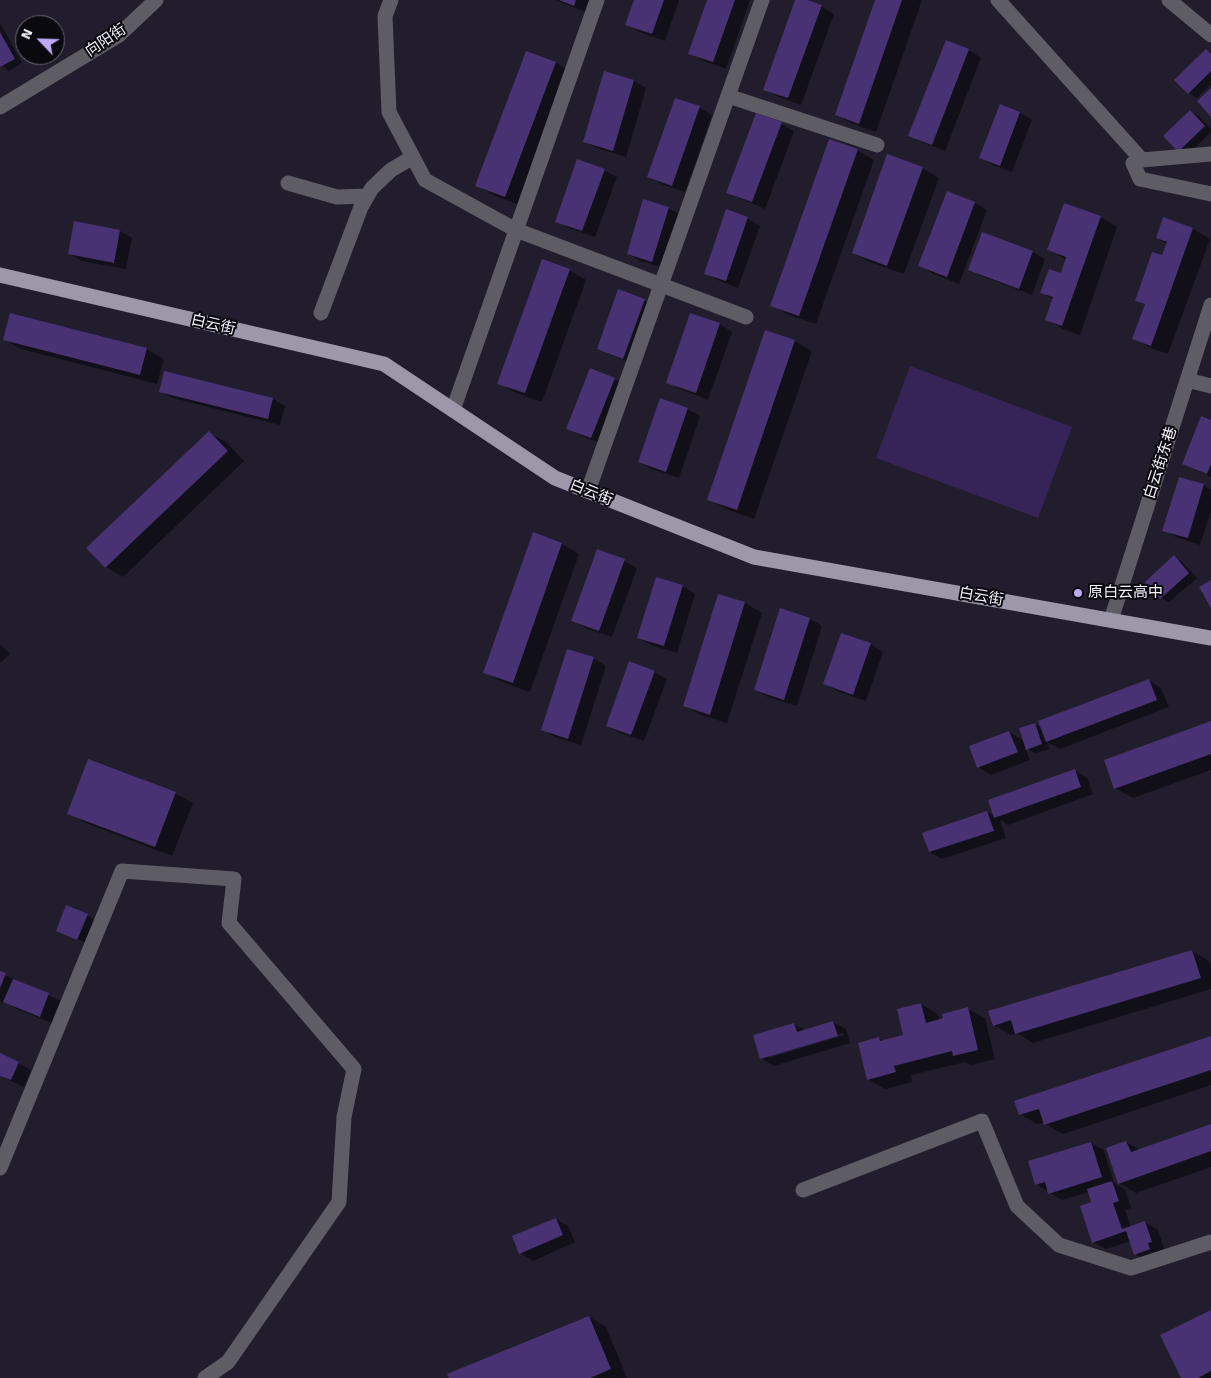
<!DOCTYPE html>
<meta charset="utf-8">
<style>
body{margin:0}
#map{position:relative;width:1211px;height:1378px;overflow:hidden;background:#211d2c;font-family:Signika,sans-serif}
canvas{display:block}
.north{position:absolute;left:15px;top:15px;width:50px;height:50px;box-sizing:border-box;background:#0a090f;border:1px solid #68676f;border-radius:50%;rotate:294deg;font-size:14px;font-weight:700;line-height:20px;text-align:center;color:#f6f3fe}
.north::after{content:'';display:block;margin:auto;width:18px;height:22px;background:#bda9f5;clip-path:polygon(50% 0,100% 100%,50% 72%,0 100%)}
</style>
<div id="map">
<canvas width="1211" height="1378"></canvas>
<div class="north">N</div>
</div>
<script>
const ctx = document.querySelector('canvas').getContext('2d');
ctx.lineJoin = 'round';
function paint(path, color) { ctx.fillStyle = color; ctx.fill(path, 'evenodd'); }
const toPath = rows => new Path2D(rows.map(r => 'M' + r).join(''));
function trace(path, color, width, dash) { ctx.strokeStyle = color; ctx.lineWidth = width; ctx.lineCap = dash ? 'butt' : 'round'; ctx.setLineDash(dash || []); ctx.stroke(path); }
function drawText(font, color, halo, rows, align = 'center') {
  ctx.font = font + ' Signika,"Noto Sans SC",sans-serif'; ctx.lineWidth = 4; ctx.setLineDash([]); ctx.textBaseline = 'middle'; ctx.strokeStyle = halo; ctx.fillStyle = color; for (const [text, x, y, turn = 0] of rows) {
    ctx.save(); ctx.translate(x, y); ctx.rotate((+turn || 0) * Math.PI / 180); ctx.textAlign = isNaN(turn) ? turn : align; if (halo) ctx.strokeText(text, 0, 0); ctx.fillText(text, 0, 0); ctx.restore();
  }
}
const green = toPath([
 [910,366,1072,427,1038,518,876,458]
]);
const shadow = toPath([
 [555,0,596,0,591,14],
 [636,0,679,0,665,41,640,32,627,24],
 [708,0,750,0,726,69,702,60,690,53],
 [796,0,803,0,821,6,834,14,801,105,777,96,765,89],
 [877,0,922,0,876,132,853,124,836,115],
 [0,23,22,63,9,71,0,64],
 [946,42,969,50,981,58,945,151,922,142,910,135],
 [1206,50,1211,53,1211,84,1197,98,1189,93],
 [527,52,556,63,573,73,522,206,493,195,476,185],
 [605,73,634,81,646,88,626,157,597,148,584,141],
 [699,107,712,115,685,192,661,184,649,177],
 [1191,112,1199,116,1211,129,1211,132,1187,156,1179,151],
 [1020,113,1032,120,1012,172,993,165,981,158],
 [781,124,794,131,765,209,741,199,728,192],
 [857,150,874,160,816,324,789,315,772,305],
 [922,168,939,178,904,274,870,262,853,253],
 [604,170,617,177,595,237,569,228,557,221],
 [947,193,975,203,987,210,959,284,932,273,920,266],
 [668,208,681,215,665,268,641,261,628,254],
 [1100,217,1117,227,1080,335,1063,329,1046,319,1053,299,1042,292,1062,275,1065,259,1048,250],
 [747,218,760,226,738,288,718,280,705,273],
 [1193,229,1210,239,1168,354,1151,348,1134,338,1146,305,1136,300,1163,257,1167,244,1157,238],
 [120,231,132,238,126,269,82,261,69,253],
 [982,233,1033,252,1045,259,1032,295,982,276,970,269],
 [569,270,586,280,542,402,516,393,499,383],
 [644,300,657,308,636,365,611,355,598,348],
 [11,314,147,349,164,359,157,384,21,349,4,339],
 [691,314,720,324,732,332,708,400,680,389,667,382],
 [795,341,812,351,754,519,726,509,709,499],
 [614,379,627,386,604,445,580,435,568,428],
 [160,391,273,399,285,406,280,425,173,398],
 [687,409,700,416,679,478,652,469,639,462],
 [1211,421,1211,477,1184,464],
 [209,433,226,442,244,461,123,577,106,567,88,548],
 [1180,478,1204,485,1211,490,1211,511,1200,545,1176,537,1164,530],
 [534,534,562,544,579,554,530,692,502,682,485,672],
 [1174,557,1182,562,1197,578,1169,602,1161,598],
 [624,561,637,568,612,637,585,628,573,620],
 [657,578,683,586,695,594,677,653,651,645,638,637],
 [718,595,745,603,762,613,727,723,701,715,684,705],
 [810,619,822,626,797,706,768,697,756,690],
 [0,644,10,654,0,663],
 [870,644,883,652,866,701,837,691,825,684],
 [568,650,594,659,606,666,581,745,555,737,542,729],
 [654,672,667,679,644,741,620,733,607,725],
 [1149,680,1161,688,1169,707,1060,749,1047,742,1050,749,1035,753,1025,748,1030,760,991,775,978,767,1009,732,1024,741,1035,724,1042,728],
 [1211,722,1211,770,1133,798,1115,788],
 [89,760,176,794,193,803,172,856,86,823,69,813],
 [1075,770,1087,778,1093,794,1008,825,1000,820,1006,838,942,859,930,852,987,812,995,816],
 [87,915,95,920,86,943,57,931],
 [1192,951,1209,961,1211,967,1211,989,1033,1043,1017,1033,1011,1035,994,1025],
 [0,973,61,1001,52,1023,17,1009,4,1001,4,1003,0,1001],
 [921,1004,938,1014,940,1020,968,1009,985,1018,995,1059,971,1065,965,1062,911,1075,912,1082,885,1089,868,1079,879,1038,884,1041,905,1036],
 [833,1022,846,1029,850,1043,774,1066,761,1058,754,1036,794,1024,805,1030],
 [843,1033,844,1035,769,1058,769,1055],
 [1211,1038,1211,1085,1063,1134,1045,1124,1045,1122,1037,1124,1020,1114],
 [0,1054,31,1070,24,1087,0,1076],
 [1211,1125,1211,1167,1136,1193,1119,1183,1126,1142,1140,1150],
 [1091,1143,1104,1150,1114,1183,1125,1190,1131,1208,1125,1210,1131,1227,1145,1222,1158,1230,1164,1249,1160,1250,1162,1256,1148,1261,1135,1254,1131,1241,1106,1249,1093,1242,1093,1203,1089,1192,1062,1200,1036,1184],
 [556,1219,568,1226,575,1242,533,1261,520,1253],
 [1211,1311,1211,1378,1183,1378],
 [589,1317,606,1327,627,1378,450,1378]
]);
const building = toPath([
 [559,0,576,0,574,6],
 [634,0,664,0,652,34,625,25],
 [707,0,735,0,713,62,688,54],
 [795,0,807,0,822,5,788,98,763,90],
 [875,0,902,0,859,124,835,115],
 [0,32,15,59,0,67],
 [946,40,969,49,932,145,908,136],
 [1206,49,1211,54,1211,71,1188,94,1174,80],
 [526,51,556,62,505,197,475,186],
 [604,71,634,80,613,151,583,142],
 [1211,88,1211,117,1197,101],
 [675,98,700,106,672,186,647,177],
 [1000,104,1020,112,1000,166,979,158],
 [1190,110,1205,126,1178,152,1163,136],
 [756,113,782,122,752,202,726,193],
 [829,139,858,149,799,316,770,306],
 [887,154,923,167,887,266,852,253],
 [577,159,605,169,582,231,555,222],
 [947,191,975,202,947,277,918,266],
 [643,199,669,207,652,262,627,254],
 [1064,203,1101,216,1062,326,1045,320,1053,297,1040,293,1049,269,1061,273,1066,257,1047,250],
 [726,209,748,217,726,281,704,274],
 [1163,217,1193,228,1151,346,1132,339,1145,304,1135,301,1152,252,1162,255,1167,242,1156,238],
 [74,221,120,230,114,263,68,254],
 [982,232,1033,251,1019,289,968,270],
 [542,259,570,269,525,393,497,384],
 [618,289,645,299,623,359,597,349],
 [10,313,147,348,140,375,3,340],
 [690,313,720,323,696,393,666,383],
 [765,330,795,340,737,510,707,500],
 [590,368,615,378,591,438,566,429],
 [164,371,273,398,268,419,159,392],
 [660,398,688,408,666,472,638,462],
 [1201,416,1211,420,1211,464,1207,474,1182,464],
 [209,431,228,451,105,568,86,548],
 [1179,477,1204,484,1188,538,1162,531],
 [533,532,562,543,513,683,483,673],
 [597,549,625,559,599,631,571,621],
 [1174,555,1189,573,1160,599,1145,582],
 [656,577,683,585,664,646,637,638],
 [1211,580,1211,608,1199,587],
 [718,594,745,602,710,715,683,706],
 [780,608,810,618,784,700,754,690],
 [841,633,871,643,853,695,823,684],
 [567,649,594,657,568,739,541,730],
 [629,661,655,671,631,735,606,726],
 [1149,679,1157,700,1046,742,1038,721],
 [1211,721,1211,754,1114,789,1104,760],
 [1035,723,1042,744,1026,750,1019,728],
 [1009,731,1018,752,977,768,969,746],
 [88,759,176,792,155,847,67,814],
 [1075,769,1081,787,994,818,988,800],
 [987,811,994,831,929,852,922,833],
 [66,905,88,914,77,940,56,931],
 [1192,950,1201,978,1015,1034,1011,1020,993,1026,988,1011],
 [0,971,6,973,0,988],
 [13,979,49,993,40,1017,3,1002],
 [921,1003,926,1023,943,1018,942,1014,968,1007,978,1050,953,1056,952,1051,894,1066,896,1072,867,1080,858,1043,879,1037,880,1041,903,1035,897,1009],
 [833,1021,838,1036,760,1059,753,1035,794,1023,797,1032],
 [1211,1036,1211,1070,1044,1125,1039,1109,1019,1115,1014,1101],
 [0,1053,19,1062,11,1080,0,1076],
 [1211,1124,1211,1151,1118,1184,1106,1148,1126,1141,1131,1152],
 [1091,1142,1102,1177,1048,1194,1045,1182,1035,1185,1028,1161],
 [1112,1181,1119,1201,1113,1203,1122,1229,1145,1221,1152,1242,1148,1243,1150,1249,1134,1255,1126,1231,1092,1243,1080,1206,1091,1202,1087,1189],
 [556,1218,563,1235,519,1254,512,1236],
 [1211,1310,1211,1371,1198,1378,1181,1378,1160,1335],
 [589,1316,611,1369,590,1378,449,1378,447,1374]
]);
const minor = toPath([
 [391,0,385,16,389,112,425,180,516,230,746,317],
 [998,0,1142,160],
 [1169,0,1211,35],
 [728,96,877,145],
 [0,107,119,35,156,0],
 [1211,154,1142,160,1133,163,1140,179,1211,194],
 [288,183,337,197,367,196],
 [321,313,361,207,372,188,391,170,413,157],
 [1187,380,1211,386],
 [453,410,597,0],
 [588,491,762,0],
 [1111,620,1211,305],
 [0,1168,122,871,234,879,229,923,354,1069,344,1117,339,1202,228,1362,205,1378],
 [803,1190,982,1121,1017,1206,1059,1245,1131,1268,1211,1242]
]);
const major = toPath([
 [0,275,384,364,555,478,754,557,1211,638]
]);
const markers = [
 [1078,593,5,"#bda9f5"]
];
const streetNames = [
 ["向阳街",106,41,-34],
 ["白云街",213,325,13],
 ["白云街东巷",1161,463,-72],
 ["白云街",591,493,22],
 ["白云街",981,597,10]
];
const poiNames = [
 ["原白云高中",1088,593]
];
paint(green, '#362458');
paint(shadow, '#0007');
paint(building, '#483273');
trace(minor, '#5e5c64', 15);
trace(major, '#9c98a9', 15);
for (const [x, y, r, color] of markers) { const dot = new Path2D(); dot.arc(x, y, r, 0, 2 * Math.PI); ctx.fillStyle = color; ctx.fill(dot); trace(dot, '#0a090f', 2); }
drawText('15px', '#f6f3fe', '#0a090f', streetNames);
drawText('15px', '#f6f3fe', '#0a090f', poiNames, 'left');
</script>
